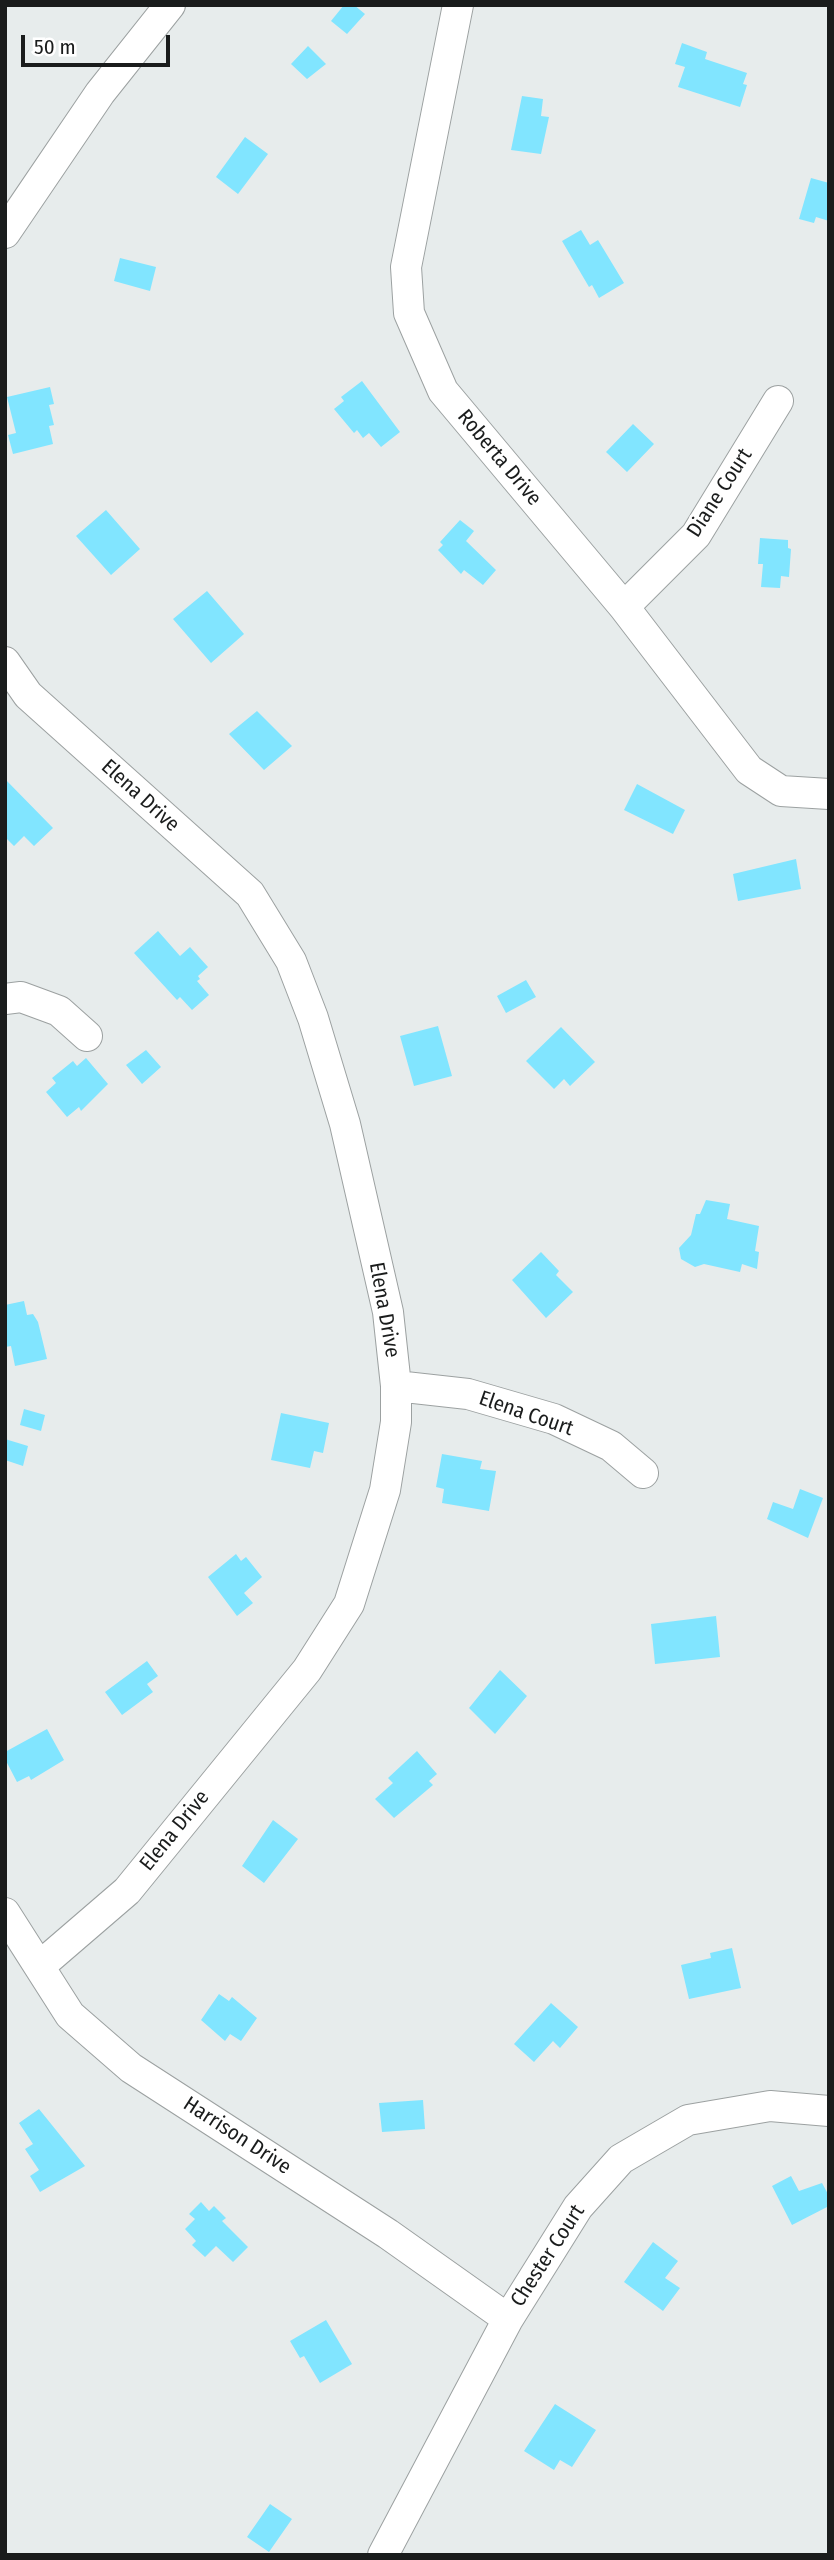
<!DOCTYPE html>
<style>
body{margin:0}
#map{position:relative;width:834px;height:2560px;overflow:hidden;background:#e7ecec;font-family:"Fira Sans Condensed",sans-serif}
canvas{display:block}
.frame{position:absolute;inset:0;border:7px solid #1a1c1c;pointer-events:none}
.scale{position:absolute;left:21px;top:35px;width:149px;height:32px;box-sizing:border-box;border:4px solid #1a1c1c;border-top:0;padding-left:9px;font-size:21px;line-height:24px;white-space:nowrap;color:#1a1c1c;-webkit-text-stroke:5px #fff;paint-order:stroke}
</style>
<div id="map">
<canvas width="834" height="2560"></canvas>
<div class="frame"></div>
<div class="scale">50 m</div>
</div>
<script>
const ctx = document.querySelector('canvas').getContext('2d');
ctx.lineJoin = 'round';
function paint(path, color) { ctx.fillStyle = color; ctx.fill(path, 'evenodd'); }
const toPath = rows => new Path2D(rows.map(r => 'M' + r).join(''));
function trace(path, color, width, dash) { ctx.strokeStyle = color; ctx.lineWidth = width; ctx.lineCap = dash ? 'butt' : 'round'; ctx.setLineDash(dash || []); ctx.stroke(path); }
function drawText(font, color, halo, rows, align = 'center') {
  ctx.font = font + ' "Fira Sans Condensed",sans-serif'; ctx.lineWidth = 5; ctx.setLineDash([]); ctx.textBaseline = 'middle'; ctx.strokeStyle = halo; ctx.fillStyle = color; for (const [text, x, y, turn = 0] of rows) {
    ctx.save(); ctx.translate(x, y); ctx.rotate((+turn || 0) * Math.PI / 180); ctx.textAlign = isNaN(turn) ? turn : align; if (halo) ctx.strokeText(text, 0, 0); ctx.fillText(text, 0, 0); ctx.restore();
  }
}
const building = toPath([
 [344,5,354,5,365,14,347,34,331,21],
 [682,43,707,52,705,59,747,73,743,84,747,85,740,107,678,87,685,67,675,64],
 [308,46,326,64,307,79,291,64],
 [522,96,543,99,541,116,549,117,541,154,511,150],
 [245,137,268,154,238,194,216,177],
 [811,178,829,183,829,221,816,217,814,223,799,219],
 [581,230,590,245,598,240,624,283,599,298,592,285,589,287,562,241],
 [120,258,156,267,150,291,114,281],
 [362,381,400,432,381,447,369,433,363,438,357,430,354,433,334,409,344,401,341,397],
 [50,387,54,404,49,405,54,425,49,426,53,444,13,454,8,435,16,433,7,397],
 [633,424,654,444,627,472,606,452],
 [106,510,140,549,111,575,76,536],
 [460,520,474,531,466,541,496,570,483,585,464,570,461,574,438,550,443,545,440,542],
 [760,538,788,540,788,548,791,549,789,577,781,576,780,588,761,587,763,564,758,564],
 [207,591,244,634,211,663,173,619],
 [257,711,292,746,264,770,229,734],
 [5,779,53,828,34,846,24,836,14,846,5,837],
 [637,784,685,810,673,834,624,810],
 [796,859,801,889,738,901,733,874],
 [158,931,180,956,190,947,208,967,198,976,200,979,197,981,209,995,192,1010,180,997,177,1000,134,953],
 [526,980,536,997,506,1013,497,996],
 [438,1026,452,1076,414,1086,400,1036],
 [561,1027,595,1062,570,1086,564,1079,554,1089,526,1061],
 [146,1050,161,1067,142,1084,126,1065],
 [86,1058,108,1084,81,1111,79,1107,67,1117,46,1092,56,1083,52,1078,73,1061,77,1066],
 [706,1200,730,1204,727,1219,759,1226,755,1251,759,1252,757,1269,742,1264,740,1272,704,1264,695,1267,681,1259,679,1248,691,1235,696,1214,700,1214],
 [541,1252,559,1271,556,1275,573,1292,546,1318,512,1280],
 [24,1301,27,1315,33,1314,38,1322,47,1359,15,1366,11,1346,5,1347,5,1305],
 [24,1409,45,1415,41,1431,20,1425],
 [281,1413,329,1423,323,1453,314,1451,310,1468,271,1460],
 [5,1439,28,1446,23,1466,5,1460],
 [442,1454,482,1461,480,1469,496,1471,489,1511,442,1503,444,1489,436,1487],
 [800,1489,823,1498,808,1538,767,1519,773,1502,793,1509],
 [236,1554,241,1561,246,1557,262,1577,244,1593,253,1603,237,1616,208,1577],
 [716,1616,720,1657,655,1664,651,1624],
 [147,1661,158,1676,147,1684,153,1692,122,1715,105,1692],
 [500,1670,527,1696,495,1734,469,1708],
 [47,1729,64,1760,31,1780,29,1776,17,1782,5,1759,5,1752],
 [417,1751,437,1774,429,1781,433,1785,394,1818,375,1799,393,1783,388,1778],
 [273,1820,298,1839,264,1883,242,1866],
 [732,1948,741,1988,689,1999,681,1965,711,1958,710,1953],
 [219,1994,229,2001,232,1997,257,2018,241,2041,230,2034,225,2041,201,2020],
 [551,2003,578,2027,560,2048,553,2041,534,2062,514,2044],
 [423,2100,425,2129,382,2132,379,2103],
 [39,2109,85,2166,40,2192,30,2176,39,2170,25,2149,33,2144,19,2123],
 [791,2176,799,2191,822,2183,829,2196,829,2206,792,2225,772,2186],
 [201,2202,209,2211,214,2206,226,2218,222,2221,248,2247,233,2262,216,2246,205,2257,192,2245,196,2241,185,2229,195,2219,189,2214],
 [653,2242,678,2261,665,2278,680,2288,663,2311,624,2282],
 [326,2320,352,2364,320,2383,304,2356,300,2358,290,2341],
 [555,2404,596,2430,572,2467,560,2460,554,2470,524,2451],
 [270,2504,292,2519,269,2552,247,2537]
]);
const minor = toPath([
 [458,5,406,267,409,313,443,391,624,607,749,770,781,791,829,794],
 [5,233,100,93,170,5],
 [624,607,696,535,778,401],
 [5,662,28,695,250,894,291,961,313,1018,345,1124,388,1312,396,1386,396,1422,385,1490,349,1604,307,1670,127,1891,41,1965],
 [5,999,21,997,59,1011,87,1036],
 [396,1386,468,1394,554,1419,611,1446,643,1473],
 [5,1913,70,2015,131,2068,388,2234,508,2319],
 [383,2555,508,2319,578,2207,621,2159,688,2120,770,2106,829,2111]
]);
const streetNames = [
 ["Roberta Drive",499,458,50],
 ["Diane Court",720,493,-57],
 ["Elena Drive",140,796,42],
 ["Elena Drive",384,1310,80],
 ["Elena Court",526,1414,19],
 ["Elena Drive",175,1831,-51],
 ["Harrison Drive",237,2136,33],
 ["Chester Court",548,2256,-57]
];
paint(building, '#81e5ff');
trace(minor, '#9ca1a1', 32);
trace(minor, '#fff', 30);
drawText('21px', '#1a1c1c', '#fff', streetNames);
</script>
